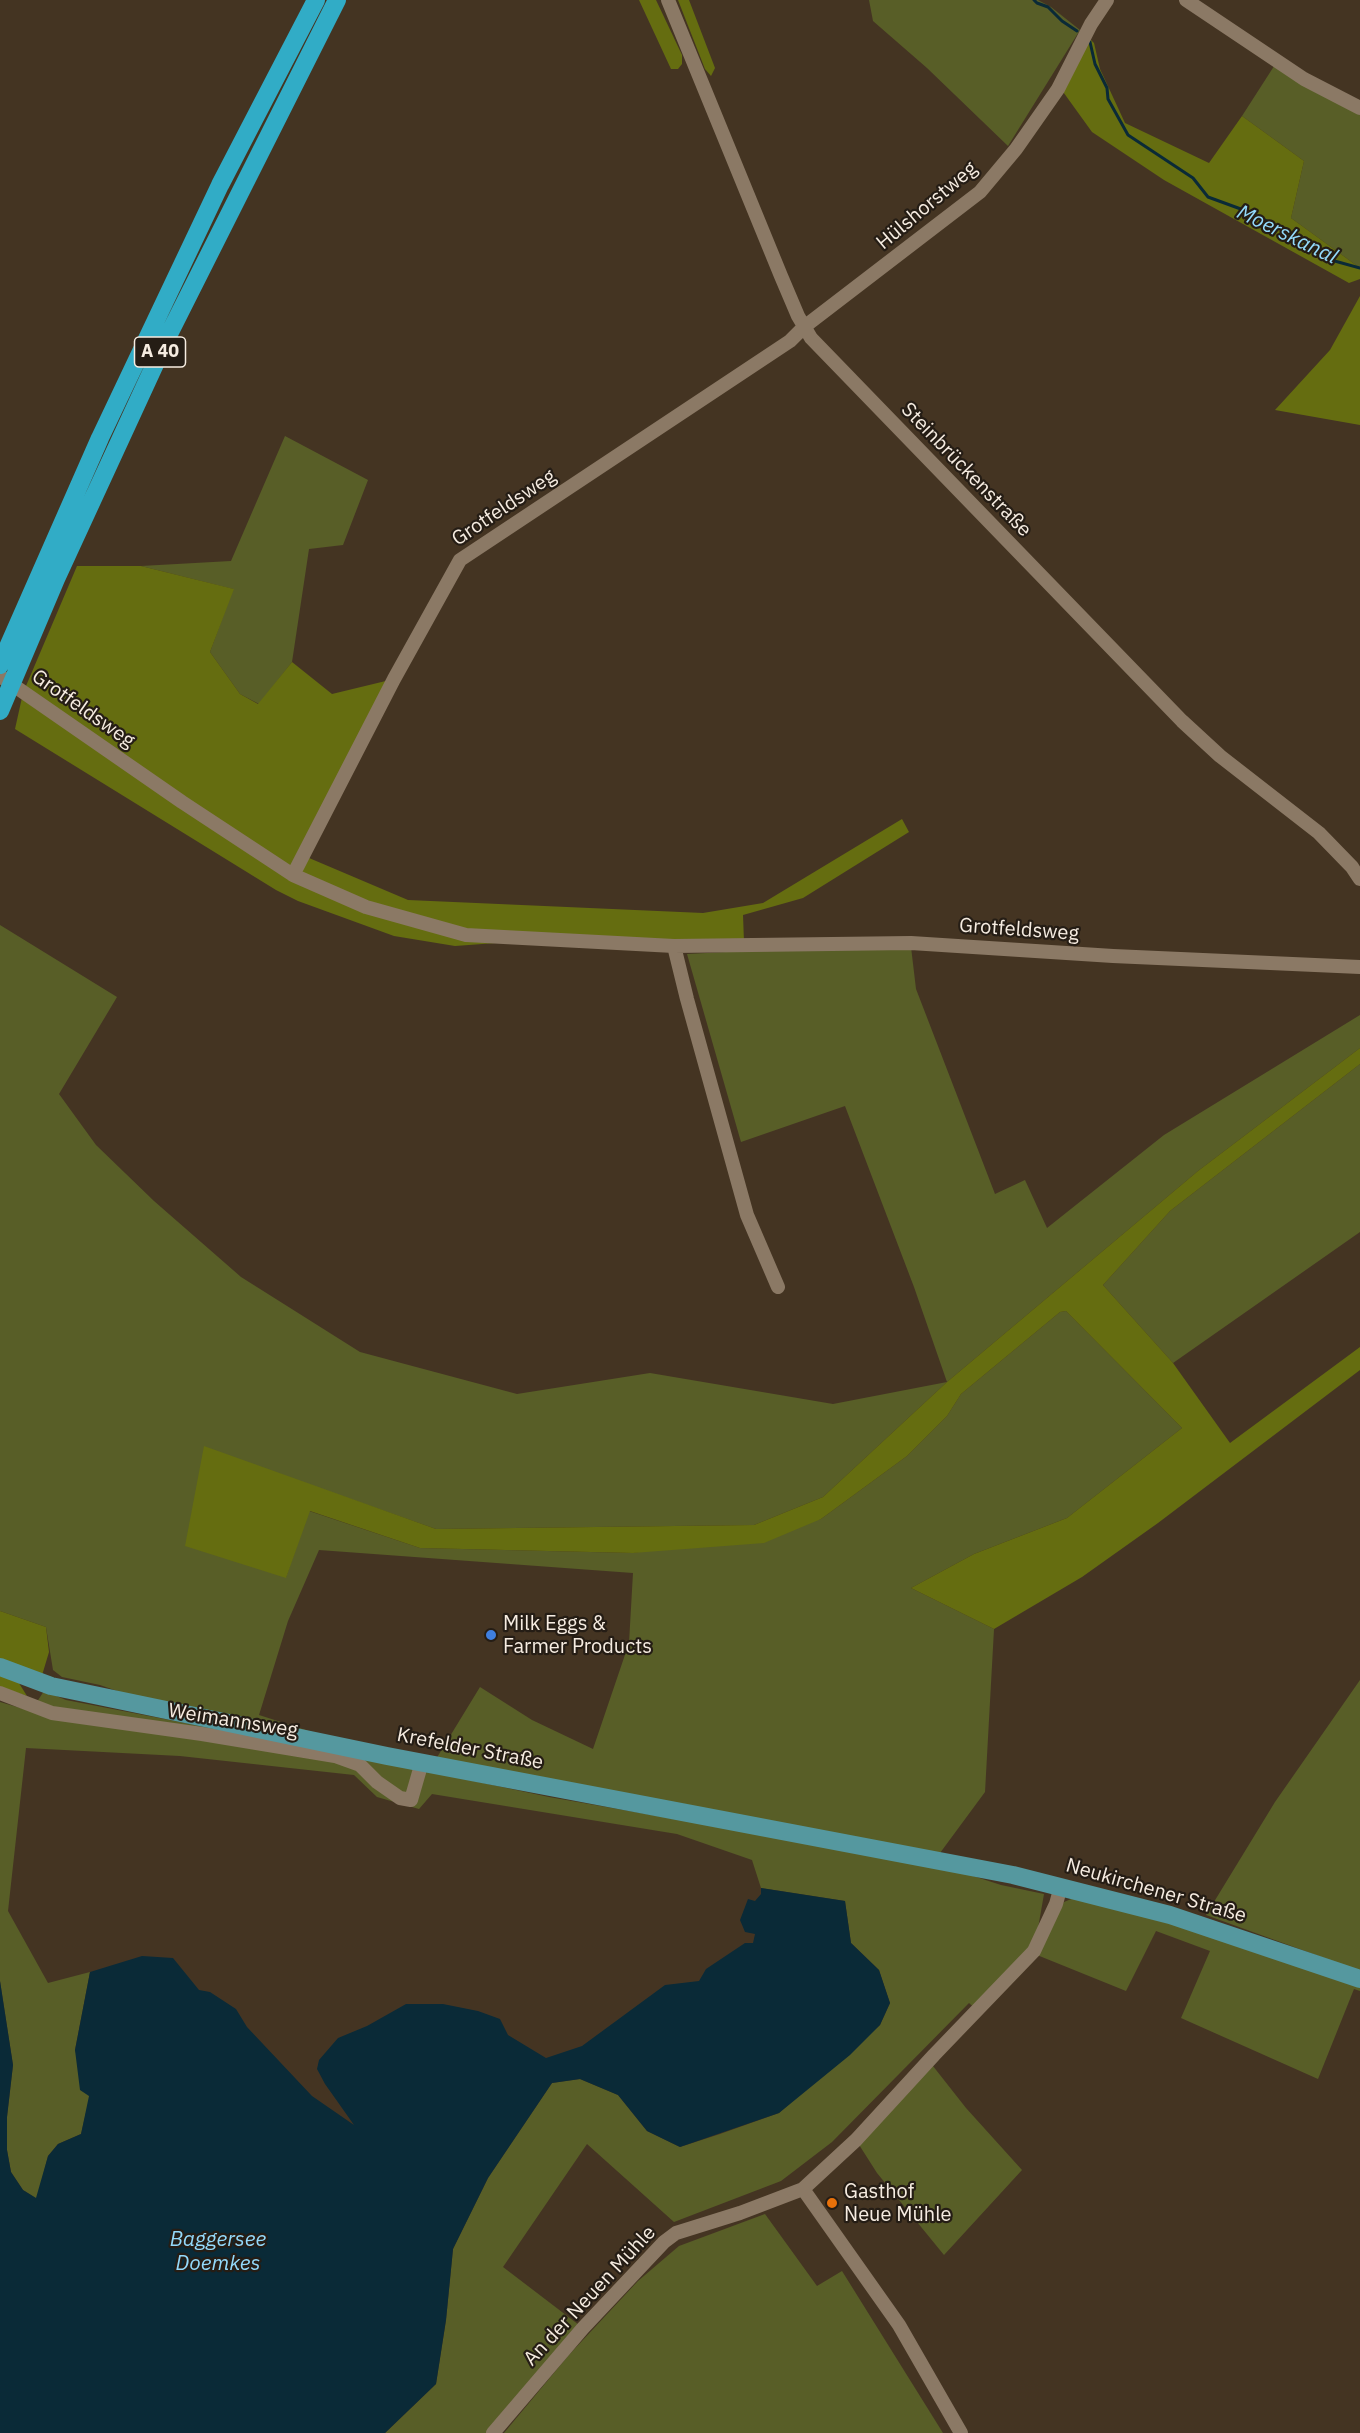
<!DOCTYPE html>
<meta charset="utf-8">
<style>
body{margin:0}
canvas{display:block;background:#443422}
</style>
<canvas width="1360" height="2433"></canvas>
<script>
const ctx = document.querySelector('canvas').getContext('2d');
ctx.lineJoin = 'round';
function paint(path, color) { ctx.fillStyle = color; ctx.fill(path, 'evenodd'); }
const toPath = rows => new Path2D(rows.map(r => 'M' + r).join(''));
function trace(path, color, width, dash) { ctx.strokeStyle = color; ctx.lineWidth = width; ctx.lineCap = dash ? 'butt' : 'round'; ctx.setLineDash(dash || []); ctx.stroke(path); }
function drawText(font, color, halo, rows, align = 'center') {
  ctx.font = font + ' "IBM Plex Sans",sans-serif'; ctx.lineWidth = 4.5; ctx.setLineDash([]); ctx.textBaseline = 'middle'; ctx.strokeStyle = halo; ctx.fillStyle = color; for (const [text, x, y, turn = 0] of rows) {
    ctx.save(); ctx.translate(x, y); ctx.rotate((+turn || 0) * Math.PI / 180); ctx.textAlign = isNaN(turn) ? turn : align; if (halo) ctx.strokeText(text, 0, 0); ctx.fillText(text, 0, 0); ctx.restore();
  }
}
const green = toPath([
 [869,0,1038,0,1051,7,1080,30,1008,146,927,68,873,21],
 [1278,60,1360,108,1360,268,1291,218,1304,161,1242,116],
 [285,436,368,480,343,545,309,549,292,662,259,704,240,694,210,652,233,589,141,566,231,561],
 [0,925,117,997,59,1094,96,1145,154,1201,241,1277,360,1352,517,1394,650,1373,833,1404,947,1382,914,1287,845,1106,741,1142,687,954,804,948,911,947,916,989,995,1194,1025,1180,1047,1228,1164,1135,1360,1015,1360,1048,1198,1171,947,1382,823,1497,754,1525,436,1529,273,1472,286,1577,309,1511,420,1548,633,1553,821,1519,907,1456,947,1416,961,1394,1060,1312,1066,1311,1182,1428,1067,1518,974,1554,911,1588,994,1629,985,1792,940,1853,433,1764,480,1687,532,1720,593,1749,629,1643,633,1573,319,1550,288,1621,259,1715,387,1756,169,1709,100,1685,62,1677,53,1670,46,1627,0,1611],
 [1360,1064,1360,1232,1173,1363,1103,1285,1170,1211],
 [1360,1680,1360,1971,1206,1915,1275,1802],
 [44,1691,66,1700,351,1755,549,1797,939,1865,1001,1885,1044,1894,1034,1951,977,2010,969,2003,832,2142,781,2181,674,2222,587,2144,503,2267,579,2325,488,2433,385,2433,436,2384,446,2320,453,2249,488,2178,552,2083,580,2079,618,2095,647,2131,680,2147,720,2134,779,2113,880,2025,890,2003,879,1970,851,1943,845,1901,761,1888,752,1860,677,1834,432,1794,419,1809,377,1797,354,1775,180,1756,26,1748,8,1911,48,1983,90,1972,75,2050,90,2096,81,2134,58,2144,48,2156,37,2199,23,2190,11,2172,7,2150,7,2117,13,2065,0,1981,0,1702,31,1711],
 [1076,1897,1184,1927,1360,1985,1360,1991,1354,1989,1318,2079,1181,2018,1210,1951,1156,1931,1126,1991,1037,1955,1060,1908,1064,1902],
 [929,2061,966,2108,1022,2170,944,2255,877,2173,856,2140],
 [765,2214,817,2286,842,2271,943,2433,504,2433,568,2356,638,2281,679,2246]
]);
const forest = toPath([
 [639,0,656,0,682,55,682,64,678,69,671,69],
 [678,0,689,0,715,68,711,76,705,69],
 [1087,36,1094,43,1100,69,1125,123,1209,163,1242,116,1304,161,1291,218,1360,268,1360,279,1349,283,1164,180,1092,132,1061,89],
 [1360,296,1360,425,1275,410,1330,350],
 [77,566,141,566,234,589,210,652,240,694,258,704,292,662,332,694,394,679,302,855,408,900,703,913,763,903,902,819,909,832,803,898,743,915,744,942,496,943,455,946,394,936,298,901,276,890,15,729,23,693],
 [1360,1048,1360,1064,1170,1211,1103,1285,1173,1363,1230,1443,1360,1347,1360,1370,1158,1523,1082,1577,994,1629,911,1588,974,1554,1067,1518,1182,1428,1066,1311,1060,1312,961,1394,947,1416,907,1456,821,1519,764,1543,633,1553,420,1548,310,1511,286,1578,185,1546,204,1446,436,1529,754,1525,823,1497,947,1382,1198,1171],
 [0,1611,46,1627,49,1652,40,1682,12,1672,27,1696,0,1687]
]);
const water = toPath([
 [761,1888,845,1901,851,1943,879,1970,890,2003,880,2025,850,2055,779,2113,680,2147,647,2131,618,2095,580,2079,552,2083,488,2178,453,2249,446,2320,436,2384,385,2433,0,2433,0,1981,13,2065,7,2117,7,2150,11,2172,23,2190,36,2198,48,2156,58,2144,81,2134,89,2096,80,2090,75,2050,90,1972,142,1956,173,1958,199,1990,210,1992,236,2009,247,2027,312,2096,354,2125,325,2084,317,2069,319,2060,338,2038,367,2026,406,2004,443,2004,478,2011,500,2019,508,2035,546,2058,582,2046,665,1985,699,1981,706,1969,745,1943,753,1943,755,1934,745,1932,740,1920,748,1899,755,1901,761,1894]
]);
const stream = toPath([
 [1034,0,1037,3,1048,7,1062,21,1077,31],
 [1088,40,1090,42,1095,64,1107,88,1108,99,1128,135,1193,178,1208,197,1249,212,1295,235,1331,260,1360,268]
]);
const minor = toPath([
 [668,0,781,276,798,316,811,338,1182,721,1220,756,1319,833,1352,867,1360,879],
 [1186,0,1304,79,1360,108],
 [0,676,182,802,293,875,366,907,466,935,674,946,911,943,1113,956,1360,967],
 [293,875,394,679,460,560,790,341,804,327,980,192,1016,149,1058,89,1091,24,1107,0],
 [674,946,687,999,747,1215,778,1287],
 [0,1693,52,1713,202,1734,335,1756,360,1765,377,1782,400,1798,411,1800,422,1762],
 [803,2189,899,2325,961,2433],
 [493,2433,583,2328,664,2242,676,2233,740,2213,803,2189,856,2140,934,2055,1034,1951,1056,1904,1061,1886]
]);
const major = toPath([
 [0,1667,51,1686,387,1756,1013,1875,1170,1915,1360,1979]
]);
const highway = toPath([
 [0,665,100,438,220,185,316,0],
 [0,711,56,579,168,336,337,0]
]);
const markers = [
 [491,1635,6,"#3f7fe0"],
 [832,2203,6,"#e8710a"]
];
const shields = [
 [160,352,51]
];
const shieldNames = [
 ["A 40",160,352]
];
const streetNames = [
 ["Hülshorstweg",927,206,-40],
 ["Steinbrückenstraße",966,470,46],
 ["Grotfeldsweg",504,508,-34],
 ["Grotfeldsweg",83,709,35],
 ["Grotfeldsweg",1019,930,4],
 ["Weimannsweg",233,1721,9],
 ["Krefelder Straße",470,1749,11],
 ["Neukirchener Straße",1156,1891,16],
 ["An der Neuen Mühle",590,2296,-47]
];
const poiNames = [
 ["Milk Eggs &",503,1624],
 ["Farmer Products",503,1647],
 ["Gasthof",844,2192],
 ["Neue Mühle",844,2215]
];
const waterNames = [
 ["Moerskanal",1287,235,26],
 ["Baggersee",218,2240],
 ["Doemkes",218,2264]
];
paint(green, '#585e27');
paint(forest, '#656d10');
paint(water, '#0a2a37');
trace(stream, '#0a2a37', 3);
trace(minor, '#8b7965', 14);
trace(major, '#55989f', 18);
trace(highway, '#31acc6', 18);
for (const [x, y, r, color] of markers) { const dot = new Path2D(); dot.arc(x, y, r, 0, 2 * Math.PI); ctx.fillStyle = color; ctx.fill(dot); trace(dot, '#251d15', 2); }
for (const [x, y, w] of shields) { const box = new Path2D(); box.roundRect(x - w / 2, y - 15, w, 30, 4.5); ctx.fillStyle = '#251d15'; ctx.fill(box); trace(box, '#f6ece1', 1.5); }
drawText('bold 18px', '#f6ece1', null, shieldNames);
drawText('20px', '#f6ece1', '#251d15', streetNames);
drawText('20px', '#f6ece1', '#251d15', poiNames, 'left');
drawText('italic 21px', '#93d9fa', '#251d15', waterNames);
</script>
